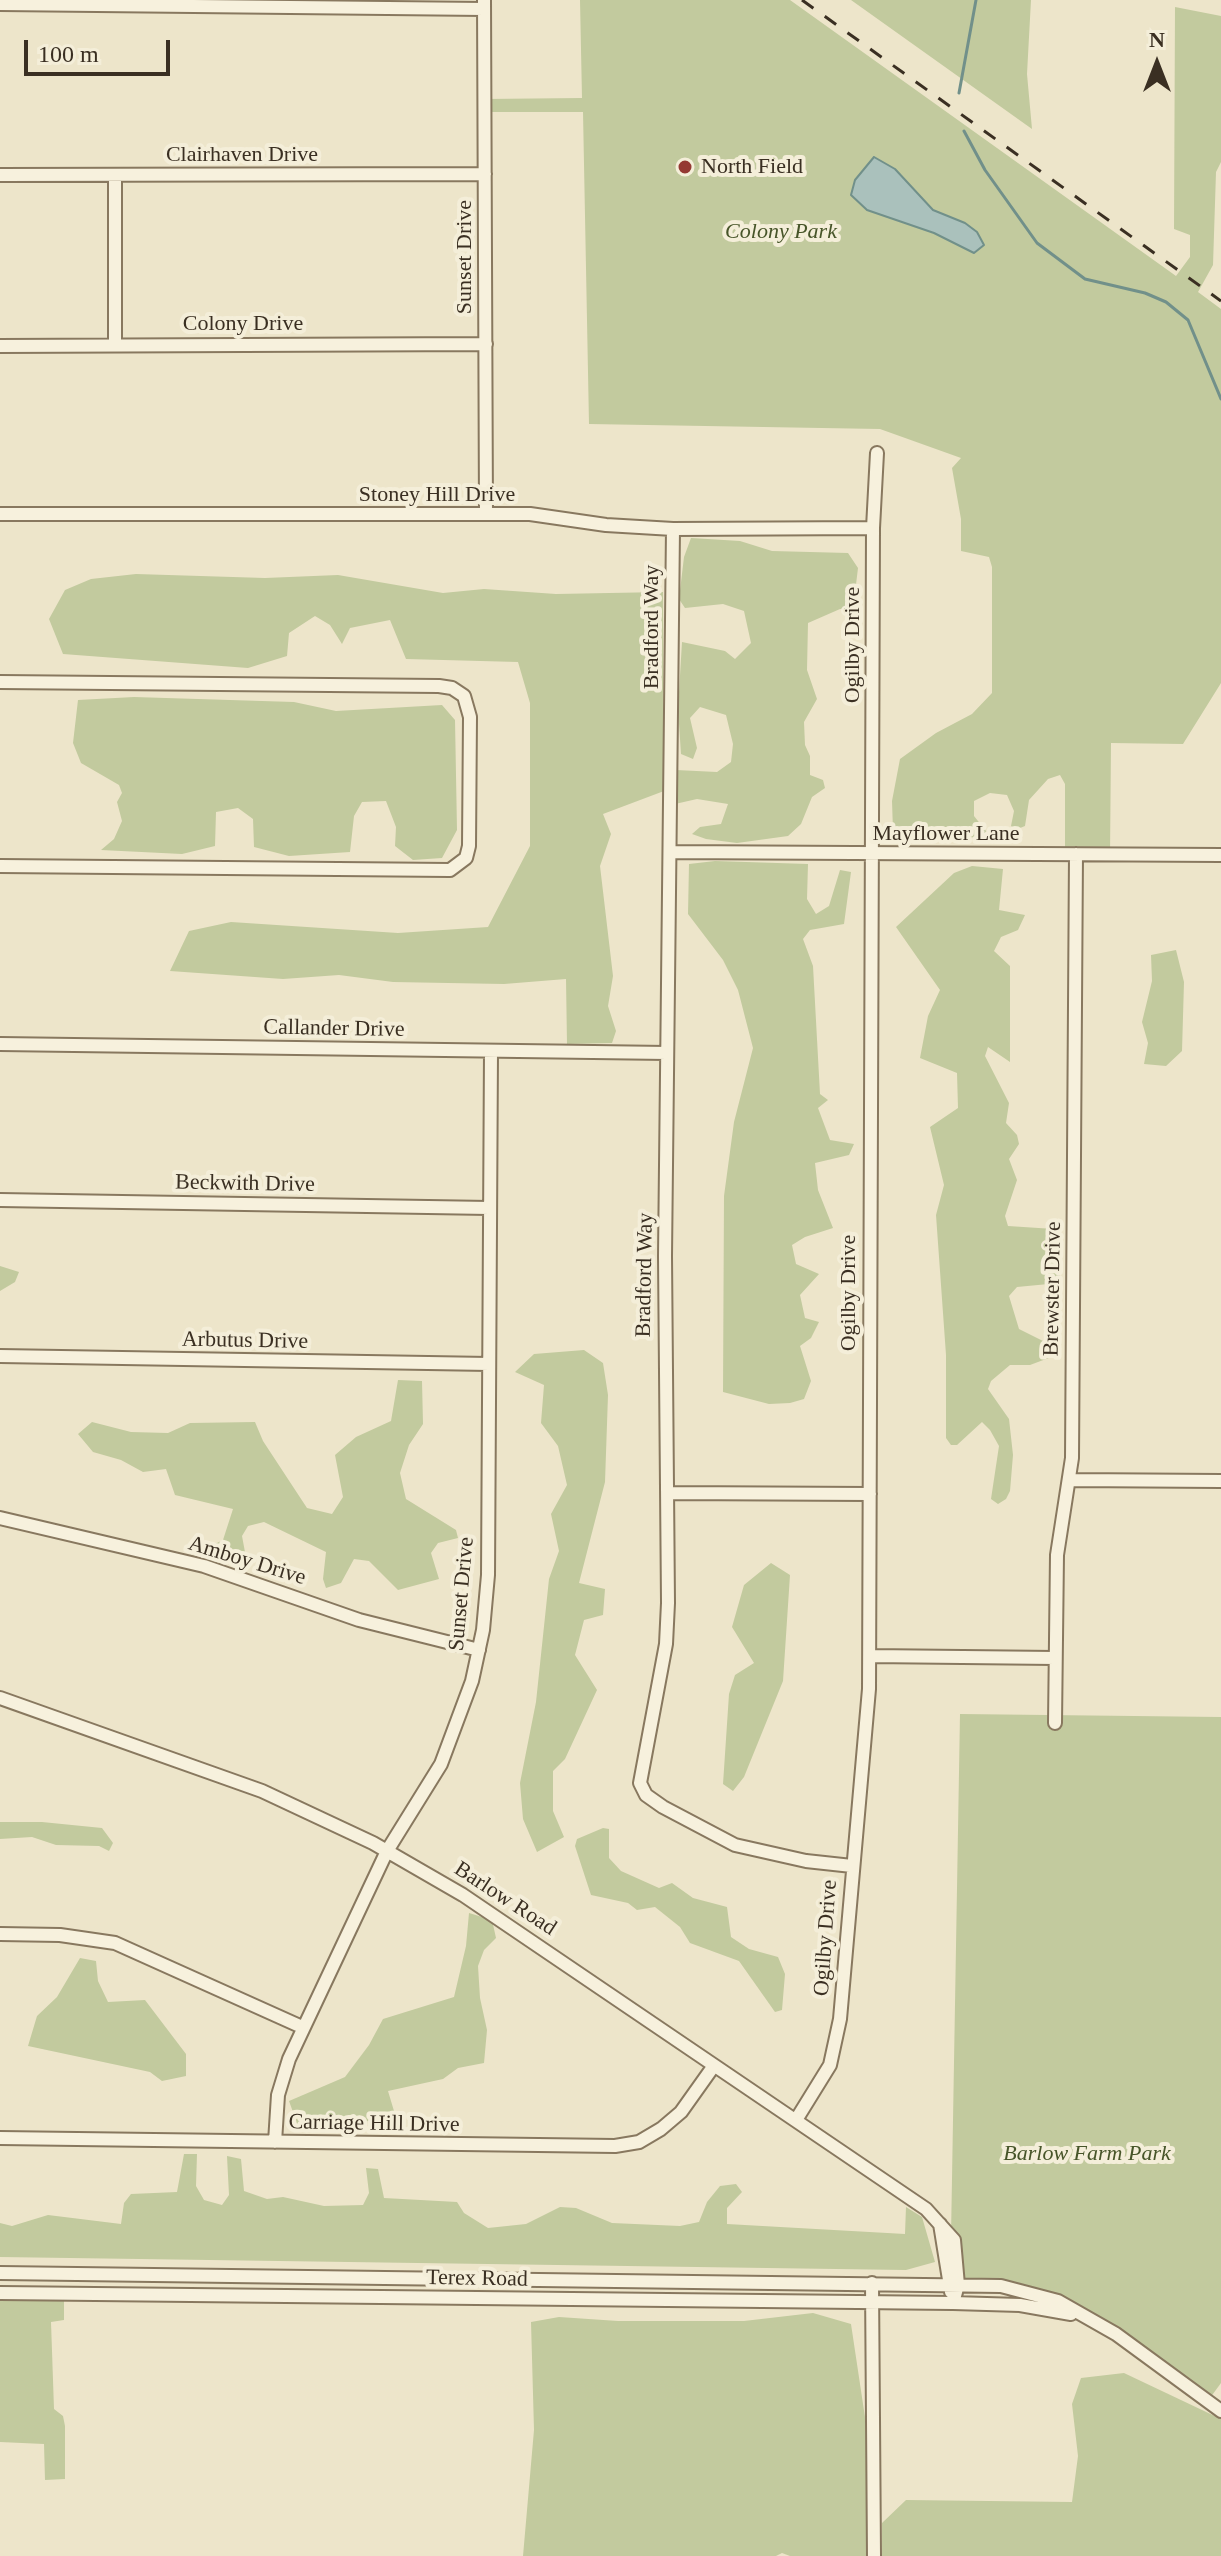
<!DOCTYPE html>
<style>
body{margin:0}
#map{position:relative;width:1221px;height:2556px;overflow:hidden;background:#ede5ca;font-family:Georgia,serif}
canvas{display:block}
.north{position:absolute;left:1117px;top:24px;width:80px;height:80px;-webkit-text-stroke:6px #f4eed9;paint-order:stroke;rotate:0deg;font-size:22px;font-weight:700;line-height:32px;text-align:center;color:#3a2f22}
.north::after{content:'';display:block;margin:auto;width:28px;height:36px;background:#3a2f22;clip-path:polygon(50% 0,100% 100%,50% 72%,0 100%)}
.scale{position:absolute;left:24px;top:40px;width:146px;height:36px;box-sizing:border-box;border:4px solid #3a2f22;border-top:0;padding-left:10px;font-size:24px;line-height:28px;white-space:nowrap;color:#3a2f22;-webkit-text-stroke:6px #f4eed9;paint-order:stroke}
</style>
<div id="map">
<canvas width="1221" height="2556"></canvas>
<div class="north">N</div>
<div class="scale">100 m</div>
</div>
<script>
const ctx = document.querySelector('canvas').getContext('2d');
ctx.lineJoin = 'round';
function paint(path, color) { ctx.fillStyle = color; ctx.fill(path, 'evenodd'); }
const toPath = rows => new Path2D(rows.map(r => 'M' + r).join(''));
function trace(path, color, width, dash) { ctx.strokeStyle = color; ctx.lineWidth = width; ctx.lineCap = dash ? 'butt' : 'round'; ctx.setLineDash(dash || []); ctx.stroke(path); }
function drawText(font, color, halo, rows, align = 'center') {
  ctx.font = font + ' Georgia,serif'; ctx.lineWidth = 8; ctx.setLineDash([]); ctx.textBaseline = 'middle'; ctx.strokeStyle = halo; ctx.fillStyle = color; for (const [text, x, y, turn = 0] of rows) {
    ctx.save(); ctx.translate(x, y); ctx.rotate((+turn || 0) * Math.PI / 180); ctx.textAlign = isNaN(turn) ? turn : align; if (halo) ctx.strokeText(text, 0, 0); ctx.fillText(text, 0, 0); ctx.restore();
  }
}
const green = toPath([
 [580,0,790,0,1176,276,1190,257,1190,235,1174,229,1175,7,1221,16,1221,162,1216,172,1213,265,1198,292,1221,309,1221,683,1183,744,1111,743,1110,855,1065,854,1065,784,1060,775,1048,779,1029,800,1025,826,1015,830,1011,826,1014,811,1007,795,990,793,974,801,974,816,986,831,984,836,958,839,900,836,893,831,892,801,900,759,936,733,972,714,992,693,992,567,989,557,961,551,961,519,952,468,961,458,880,429,589,424,583,112,485,112,485,99,582,98],
 [851,0,1031,0,1027,74,1032,129],
 [691,538,740,541,772,551,848,553,858,568,853,609,840,609,808,623,807,670,817,699,804,722,805,745,810,756,810,775,823,780,825,788,812,797,801,824,788,836,737,843,706,839,692,834,700,827,721,824,728,804,697,799,675,804,676,770,717,772,731,762,733,744,726,715,700,707,690,718,697,748,693,759,681,754,678,709,682,642,725,651,735,659,751,643,744,611,723,604,685,608,679,599,684,557],
 [136,574,265,578,338,575,443,593,484,589,556,594,663,592,664,791,603,814,611,834,600,866,613,976,608,1006,616,1031,612,1043,567,1044,566,979,504,984,393,982,339,975,283,979,170,971,189,931,231,922,398,933,488,927,530,846,530,703,518,662,406,659,390,620,350,628,342,644,330,625,315,616,289,633,287,656,248,668,63,654,49,619,65,590,91,579],
 [134,697,294,702,336,711,442,705,455,720,457,830,442,858,413,860,395,846,396,827,386,801,362,802,354,816,350,852,289,856,254,847,253,819,238,808,216,812,215,846,182,854,101,850,114,839,122,821,117,802,122,793,119,785,81,763,73,743,78,700],
 [715,861,808,864,807,899,816,914,829,906,840,870,851,872,844,924,810,930,803,939,813,966,820,1094,828,1100,818,1108,830,1140,854,1144,849,1155,815,1163,818,1190,833,1228,805,1237,792,1245,796,1264,819,1274,800,1295,805,1318,819,1322,811,1338,800,1346,811,1381,804,1399,790,1403,769,1404,723,1392,724,1196,734,1122,753,1048,738,990,723,960,688,914,689,864],
 [972,866,1003,869,999,910,1025,915,1018,930,1001,937,994,951,1010,966,1010,1062,988,1047,985,1056,1009,1103,1006,1123,1017,1135,1019,1144,1009,1159,1017,1180,1005,1216,1008,1226,1054,1229,1061,1238,1062,1253,1059,1283,1017,1287,1009,1296,1019,1329,1057,1348,1054,1356,1030,1365,1010,1365,991,1381,988,1389,1009,1419,1013,1455,1010,1491,1006,1499,998,1504,991,1499,999,1446,990,1430,982,1422,957,1445,951,1445,946,1438,946,1355,936,1215,944,1185,930,1127,958,1108,957,1073,920,1058,928,1016,940,990,896,927,954,873],
 [1176,950,1184,982,1182,1051,1166,1066,1144,1064,1148,1043,1142,1022,1152,981,1151,955],
 [0,1266,19,1272,15,1282,0,1291],
 [584,1350,603,1363,608,1395,605,1482,579,1583,605,1589,603,1615,584,1620,575,1655,597,1690,565,1759,553,1771,553,1811,564,1837,537,1852,523,1819,520,1783,536,1702,549,1579,559,1551,551,1514,567,1485,558,1446,541,1423,544,1385,515,1372,534,1354],
 [398,1380,422,1381,423,1424,409,1445,400,1473,406,1499,456,1530,458,1538,438,1543,431,1553,439,1579,398,1590,369,1561,354,1559,341,1583,326,1588,323,1579,326,1552,264,1522,248,1526,242,1536,247,1563,214,1557,211,1546,223,1540,233,1509,175,1495,166,1469,143,1472,121,1460,93,1452,78,1434,92,1422,131,1432,168,1433,190,1423,255,1422,263,1441,307,1508,332,1514,343,1497,335,1455,356,1437,391,1421],
 [771,1563,790,1575,783,1681,744,1777,733,1791,723,1784,729,1694,735,1675,754,1663,732,1627,744,1585],
 [960,1714,1221,1717,1221,2383,1210,2398,1058,2298,958,2285,951,2236],
 [0,1822,42,1822,102,1828,113,1843,109,1851,99,1846,56,1845,32,1837,0,1839],
 [603,1828,609,1829,609,1858,621,1871,659,1888,672,1883,693,1898,727,1907,731,1937,749,1949,778,1957,785,1974,782,2010,775,2012,739,1961,690,1943,680,1927,655,1907,637,1910,628,1903,591,1895,575,1846,577,1839],
 [469,1913,492,1920,496,1938,484,1950,478,1966,480,1998,487,2030,484,2063,458,2068,443,2079,388,2091,394,2111,390,2118,310,2129,298,2126,289,2101,345,2077,369,2045,383,2019,454,1997,466,1946],
 [80,1958,96,1961,98,1981,108,2002,145,2000,186,2054,186,2076,162,2081,150,2072,28,2046,37,2016,57,1997],
 [184,2154,197,2154,196,2186,204,2200,222,2205,229,2195,227,2156,241,2159,244,2191,267,2199,283,2197,324,2206,363,2205,369,2193,366,2168,378,2169,384,2198,457,2202,464,2213,488,2228,526,2224,560,2207,576,2208,612,2223,680,2226,699,2222,707,2202,720,2186,736,2184,742,2192,727,2208,727,2224,905,2234,906,2207,922,2217,935,2262,906,2270,0,2257,0,2223,12,2226,48,2215,121,2224,124,2203,131,2194,177,2192],
 [0,2297,64,2300,64,2320,51,2322,54,2409,63,2416,65,2426,65,2479,45,2480,44,2444,0,2442],
 [813,2313,851,2324,866,2424,866,2556,790,2556,782,2553,776,2556,523,2556,534,2430,531,2322,559,2317,618,2321,744,2321],
 [1124,2373,1221,2419,1221,2556,882,2556,882,2523,906,2500,1072,2502,1078,2456,1072,2404,1081,2378]
]);
const water = toPath([
 [874,157,895,169,933,210,965,223,977,232,984,245,974,253,934,233,867,210,851,195,855,180,874,157]
]);
const stream = toPath([
 [959,93,976,0],
 [964,131,985,170,1037,243,1085,279,1145,293,1166,302,1188,320,1221,399]
]);
const minor = toPath([
 [484,0,486,514],
 [0,4,484,9],
 [0,175,485,174],
 [115,175,115,344],
 [0,346,486,344],
 [0,514,530,514,606,525,673,529,873,528],
 [673,529,665,1256,668,1603,666,1644,640,1783,646,1795,663,1807,735,1845,806,1861,852,1866],
 [0,682,439,686,452,688,464,696,470,717,469,846,466,858,450,870,0,866],
 [670,852,1221,855],
 [0,1044,667,1053],
 [0,1200,489,1208],
 [0,1356,489,1364],
 [1071,1480,1221,1481],
 [668,1493,870,1494],
 [0,1518,204,1566,359,1620,479,1650],
 [870,1656,1055,1658],
 [0,1698,262,1791,373,1843,463,1895,926,2209,954,2240,958,2285,953,2303],
 [1055,1723,1057,1555,1072,1458,1076,854],
 [0,1934,60,1935,115,1943,302,2027],
 [796,2120,830,2065,840,2019,869,1689,873,528,877,453],
 [0,2138,615,2146,639,2142,661,2129,681,2112,713,2067],
 [275,2142,278,2095,289,2059,387,1851,441,1764,472,1681,483,1630,488,1575,491,1052],
 [940,2224,951,2292],
 [0,2273,1001,2286,1058,2301,1116,2334,1221,2411],
 [872,2283,874,2556],
 [0,2293,953,2303,1020,2305,1071,2314]
]);
const rail = toPath([
 [802,0,1221,301]
]);
const markers = [
 [685,167,8,"#943932"]
];
const streetNames = [
 ["Clairhaven Drive",242,155],
 ["Sunset Drive",465,257,-90],
 ["Colony Drive",243,324],
 ["Stoney Hill Drive",437,495],
 ["Bradford Way",652,627,-90],
 ["Ogilby Drive",853,645,-90],
 ["Mayflower Lane",946,834],
 ["Callander Drive",334,1029,1],
 ["Beckwith Drive",245,1184,1],
 ["Bradford Way",645,1275,-89],
 ["Brewster Drive",1053,1289,-89],
 ["Ogilby Drive",849,1293,-90],
 ["Arbutus Drive",245,1341,1],
 ["Amboy Drive",247,1561,17],
 ["Sunset Drive",462,1594,-85],
 ["Barlow Road",505,1899,33],
 ["Ogilby Drive",826,1938,-86],
 ["Carriage Hill Drive",374,2124,1],
 ["Terex Road",477,2279,1]
];
const poiNames = [
 ["North Field",701,167]
];
const parkNames = [
 ["Colony Park",781,232],
 ["Barlow Farm Park",1087,2154]
];
paint(green, '#c2ca9e');
paint(water, '#aac1bc');
trace(water, '#71908a', 2);
trace(stream, '#71908a', 3);
trace(minor, '#88785f', 16);
trace(minor, '#f7f1dd', 12);
trace(rail, '#3a2f22', 3, [14, 14]);
for (const [x, y, r, color] of markers) { const dot = new Path2D(); dot.arc(x, y, r, 0, 2 * Math.PI); ctx.fillStyle = color; ctx.fill(dot); trace(dot, '#f4eed9', 3); }
drawText('22px', '#3a2f22', '#f4eed9', streetNames);
drawText('22px', '#3a2f22', '#f4eed9', poiNames, 'left');
drawText('italic 22px', '#475529', '#f4eed9', parkNames);
</script>
